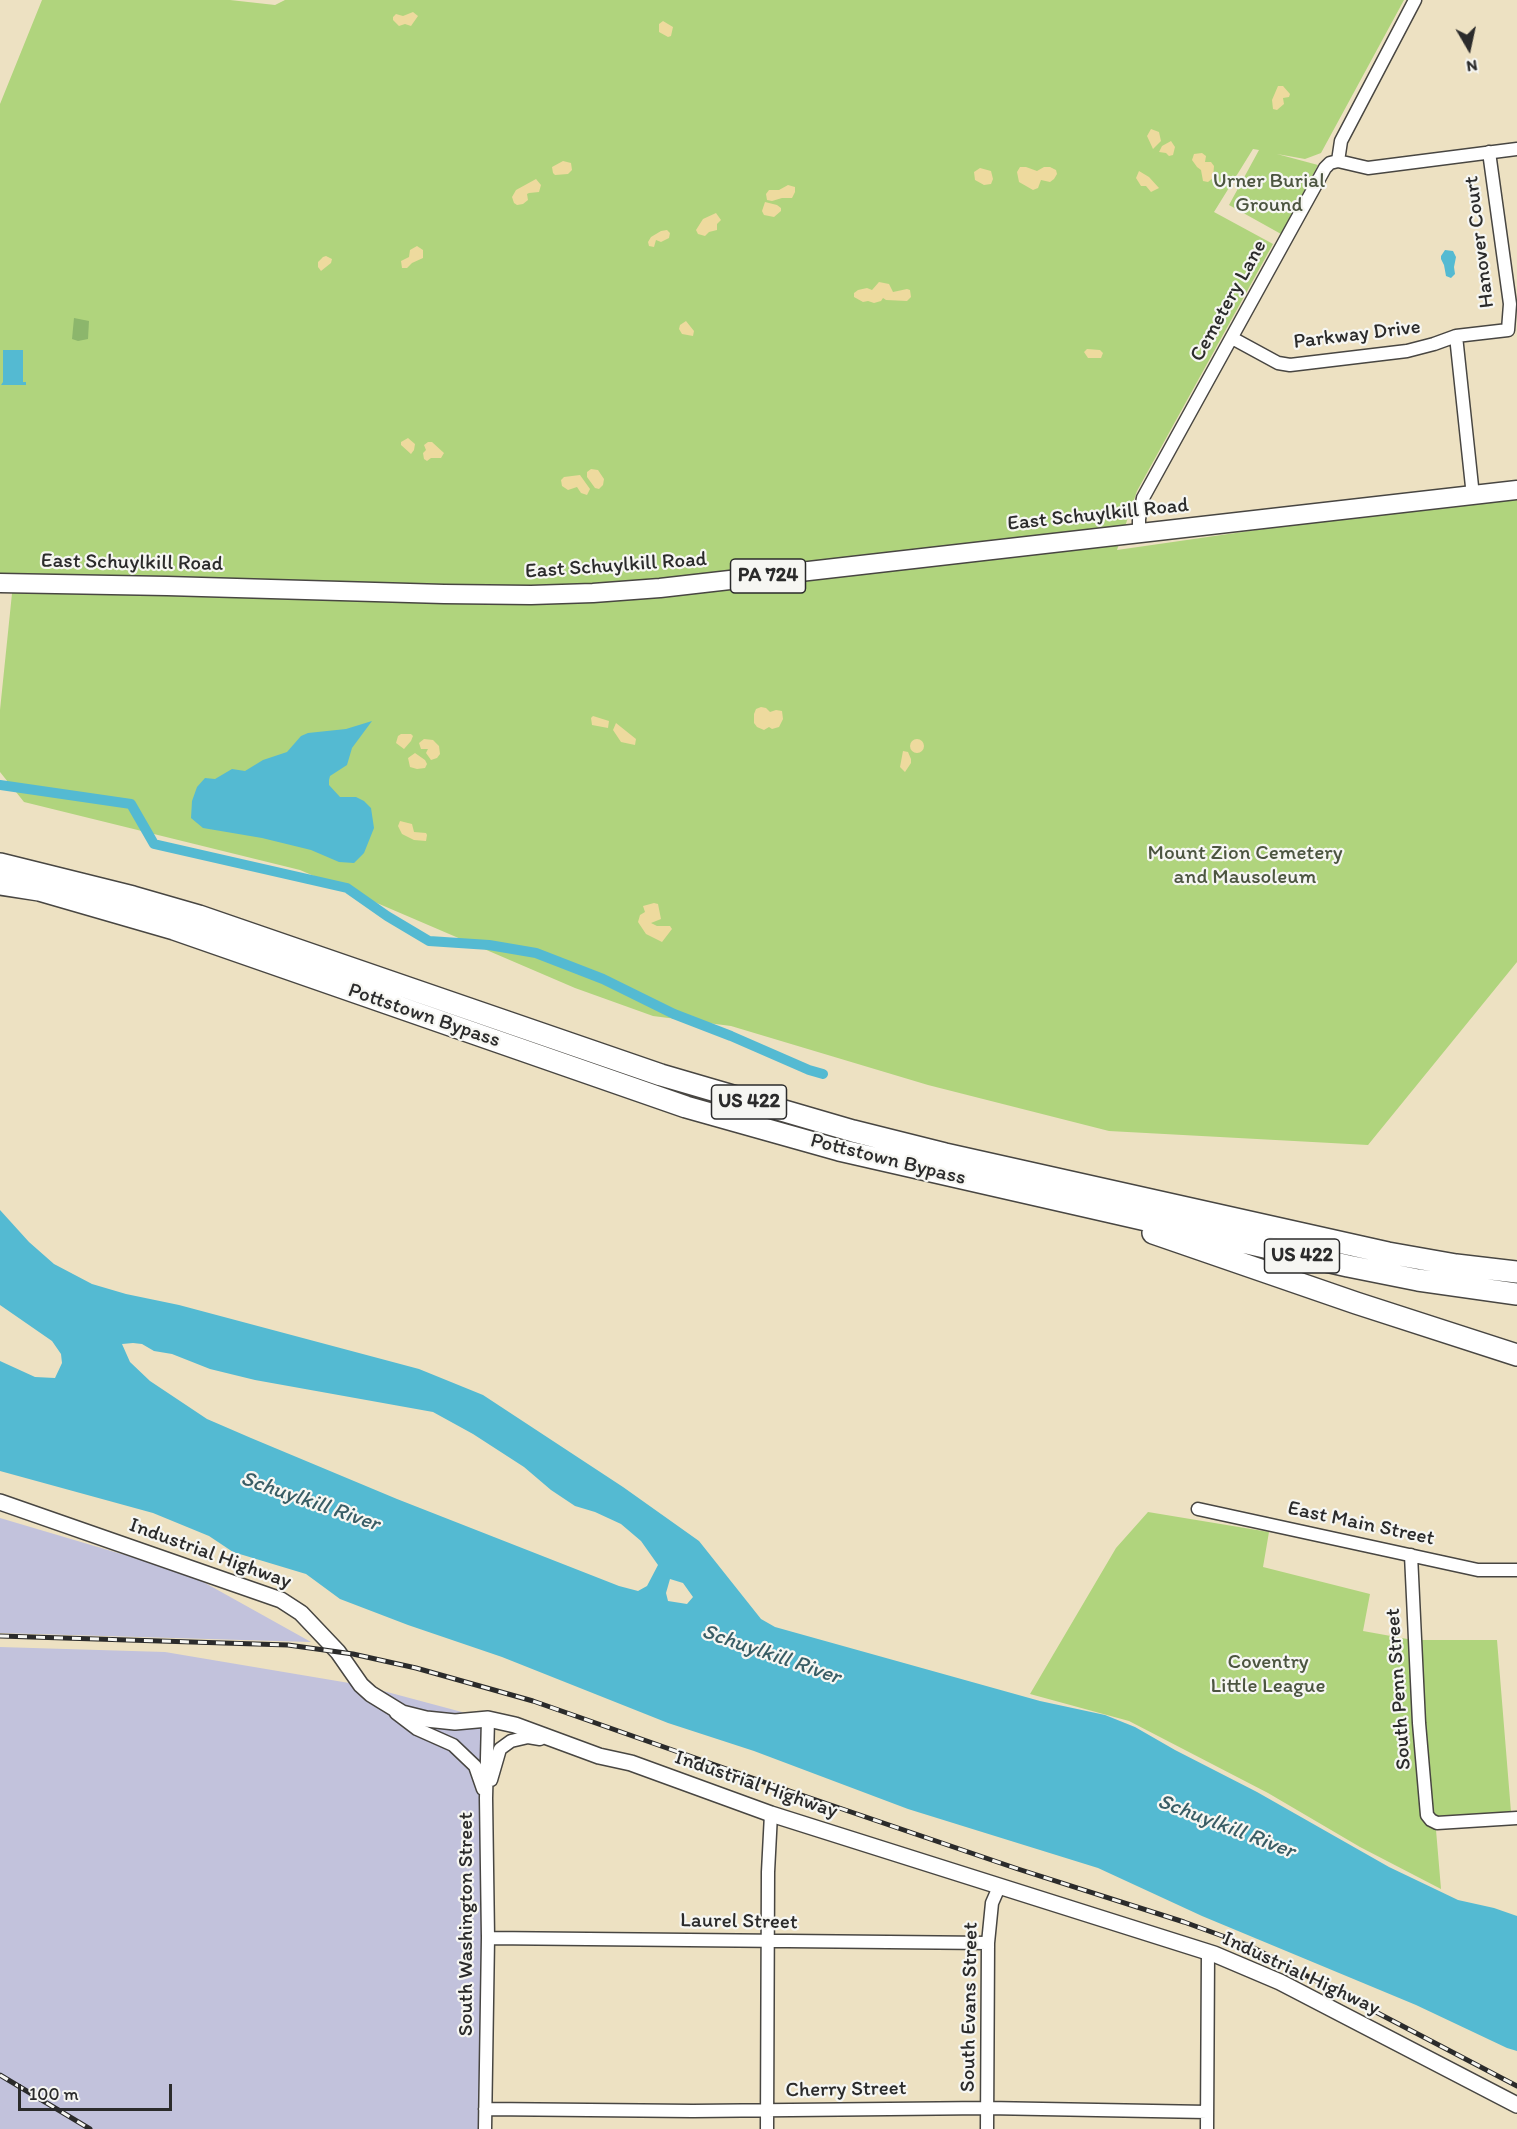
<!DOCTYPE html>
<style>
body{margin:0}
#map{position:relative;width:1517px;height:2129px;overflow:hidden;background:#ede1c2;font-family:Itim,sans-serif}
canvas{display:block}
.north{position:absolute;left:1439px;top:18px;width:60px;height:60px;-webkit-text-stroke:4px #f6f6f2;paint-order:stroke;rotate:171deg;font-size:16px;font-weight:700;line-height:24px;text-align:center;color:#2b2b2b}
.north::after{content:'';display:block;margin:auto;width:21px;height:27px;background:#2b2b2b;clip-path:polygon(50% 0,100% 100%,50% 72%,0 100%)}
.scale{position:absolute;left:18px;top:2084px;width:154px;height:27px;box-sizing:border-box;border:3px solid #2b2b2b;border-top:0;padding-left:8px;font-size:18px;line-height:21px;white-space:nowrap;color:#2b2b2b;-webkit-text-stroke:4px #f6f6f2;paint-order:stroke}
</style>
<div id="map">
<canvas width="1517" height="2129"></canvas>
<div class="north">N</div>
<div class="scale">100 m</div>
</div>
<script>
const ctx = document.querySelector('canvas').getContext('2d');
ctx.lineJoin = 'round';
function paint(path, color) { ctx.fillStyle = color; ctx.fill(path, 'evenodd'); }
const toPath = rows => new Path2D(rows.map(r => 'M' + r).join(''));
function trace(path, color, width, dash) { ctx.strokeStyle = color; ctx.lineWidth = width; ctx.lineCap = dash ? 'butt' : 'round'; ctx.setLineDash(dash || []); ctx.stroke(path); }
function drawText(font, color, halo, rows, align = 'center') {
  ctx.font = font + ' Itim,sans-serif'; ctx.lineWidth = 4.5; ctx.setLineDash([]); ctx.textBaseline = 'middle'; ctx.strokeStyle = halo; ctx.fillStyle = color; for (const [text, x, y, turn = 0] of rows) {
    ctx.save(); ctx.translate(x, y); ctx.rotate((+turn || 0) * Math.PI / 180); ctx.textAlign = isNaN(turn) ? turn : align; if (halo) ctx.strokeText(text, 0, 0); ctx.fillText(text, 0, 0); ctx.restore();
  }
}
const industrial = toPath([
 [0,1518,189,1574,311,1642,0,1633],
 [0,1647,165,1652,361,1685,488,1719,486,2129,0,2129]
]);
const green = toPath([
 [42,0,230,0,275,5,285,0,1404,0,1321,153,1305,159,1277,154,1318,165,1281,234,1229,205,1259,150,1253,149,1214,212,1273,244,1137,491,1117,550,1417,507,1517,499,1517,962,1368,1145,1109,1131,928,1085,731,1026,653,1016,575,988,300,870,24,802,0,772,0,710,14,574,0,573,0,104],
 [1148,1512,1269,1532,1263,1567,1370,1594,1363,1631,1413,1640,1497,1640,1511,1812,1435,1818,1441,1889,1360,1847,1268,1793,1129,1721,1030,1694,1116,1548]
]);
const forest = toPath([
 [74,318,89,321,88,339,78,341,72,339]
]);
const sand = toPath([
 [413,12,418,16,411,26,405,24,399,26,393,20,393,17,396,14,403,16],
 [663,21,673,27,671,36,668,37,659,32,659,24],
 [1278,86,1283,86,1290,94,1289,97,1283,98,1284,104,1277,110,1273,109,1272,100],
 [1151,129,1159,132,1161,141,1153,149,1147,136],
 [1171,141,1175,147,1173,155,1169,156,1166,153,1159,152,1162,146],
 [1202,153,1206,156,1205,162,1211,162,1214,166,1213,178,1208,182,1203,181,1201,170,1197,167,1192,160,1194,154],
 [563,161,571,163,572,170,568,174,555,175,553,173,552,167],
 [1020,167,1026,167,1037,171,1044,167,1050,167,1056,170,1057,174,1054,179,1050,182,1041,180,1038,188,1033,190,1019,182,1017,172],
 [980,168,991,171,993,179,991,184,984,185,975,180,974,172],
 [1139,171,1149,177,1159,188,1151,192,1146,186,1141,186,1136,178],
 [536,179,541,185,539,192,529,193,527,194,528,200,523,204,517,205,514,203,512,197,516,190],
 [788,185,795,187,795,192,792,198,782,198,772,201,767,200,766,194,769,190,779,190],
 [765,202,777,205,781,208,781,211,774,217,764,215,762,211],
 [716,213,721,220,717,224,717,230,709,232,705,236,698,234,696,230,703,219],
 [667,230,670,233,669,238,661,242,656,240,654,247,649,246,648,242,651,237,661,231],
 [417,246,423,250,423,258,412,263,407,268,402,268,401,261,409,257,410,250],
 [326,256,332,259,331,263,321,271,318,267,318,262,323,257],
 [879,282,889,284,893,292,907,289,910,290,911,297,907,301,886,300,883,298,881,301,874,303,868,301,863,302,854,297,854,293,858,290,867,288,872,290],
 [686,321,694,331,693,336,682,334,679,329,680,325],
 [1087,349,1100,350,1103,353,1101,358,1088,358,1084,352],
 [408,438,415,444,414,450,411,454,401,445,401,442],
 [428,442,432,442,444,453,441,458,431,458,427,461,424,459,423,453,426,450,424,445],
 [591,469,598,470,604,479,603,485,599,489,595,488,587,477,587,472],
 [580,475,590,489,587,495,581,493,577,487,568,490,562,486,561,480,564,477],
 [761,707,766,708,770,712,776,710,782,711,783,719,779,727,772,729,769,727,764,730,757,727,754,723,754,714,756,709],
 [593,716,609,721,608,728,592,725,591,718],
 [616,723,636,739,635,745,621,742,613,730],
 [401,734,411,734,413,736,411,741,404,749,396,743,398,736],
 '910 746a7 7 0 1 1 14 0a7 7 0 1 1-14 0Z',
 [424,739,433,740,439,746,440,754,437,758,431,760,426,753,428,749,421,749,419,743],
 [903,751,908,752,911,759,911,763,905,772,900,767],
 [415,753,425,760,427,764,425,768,417,769,410,767,408,758],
 [400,821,412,824,414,832,426,833,427,835,426,841,414,840,402,834,398,826],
 [654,903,658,904,661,919,651,923,657,926,670,926,672,929,662,942,646,934,638,922,640,915,645,912,643,906]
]);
const water = toPath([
 [1445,250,1453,251,1456,257,1454,267,1455,274,1451,278,1446,276,1444,265,1441,259,1441,256],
 [3,350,23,350,23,382,26,382,26,385,1,385,3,382],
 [372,721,352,748,347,765,330,776,329,780,329,785,340,797,356,797,364,801,371,808,374,828,364,853,354,863,339,862,311,850,262,838,203,828,191,818,192,801,197,787,205,778,215,779,232,769,245,771,263,760,287,752,301,736,308,733,346,729],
 [0,1210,29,1242,54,1264,92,1284,126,1294,179,1305,419,1369,483,1395,623,1487,699,1541,761,1619,775,1627,1040,1701,1105,1715,1135,1727,1175,1750,1257,1792,1389,1867,1458,1900,1494,1908,1517,1916,1517,2051,1507,2048,1416,2005,1202,1916,1098,1868,908,1809,754,1751,668,1723,502,1657,408,1625,340,1599,306,1574,233,1552,209,1536,153,1513,0,1471,0,1361,35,1377,55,1378,62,1363,61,1354,52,1341,0,1305],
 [133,1343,142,1344,154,1351,172,1354,210,1369,255,1380,433,1412,473,1434,524,1467,551,1490,575,1506,595,1512,621,1524,641,1541,658,1565,647,1586,638,1591,619,1586,397,1499,251,1438,207,1419,150,1381,130,1362,122,1344],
 [670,1579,683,1583,693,1597,687,1604,668,1601,666,1593]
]);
const canal = toPath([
 [0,785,131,804,154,844,347,888,387,916,429,941,489,945,536,953,603,979,674,1014,731,1036,809,1070,823,1074]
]);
const minor = toPath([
 [1338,161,1368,168,1517,149],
 [1338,161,1341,141,1415,0],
 [1232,338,1278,363,1290,365,1407,351,1434,344,1456,336],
 [1473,496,1456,336,1508,330,1510,304,1489,152],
 [1139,533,1139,519,1143,498,1325,168,1330,163,1338,161],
 [1198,1509,1478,1570,1517,1570],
 [1411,1555,1419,1723,1427,1815,1431,1820,1437,1823,1517,1818],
 [396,1713,417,1729,453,1745,475,1766,483,1789],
 [491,1780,500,1749,511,1741,528,1737,540,1739],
 [488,1938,988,1943],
 [485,2109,693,2111,987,2108,1207,2112],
 [485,2129,488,1938,486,1798,488,1719],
 [767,2129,768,1872,771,1814],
 [987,2129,988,1943,992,1903,999,1887],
 [1207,2129,1208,1953]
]);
const tertiary = toPath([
 [0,1502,281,1600,301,1613,338,1652,361,1685,371,1694,402,1713,426,1719,455,1722,488,1719,515,1725,599,1756,631,1763,771,1814,1214,1954,1280,1982,1517,2105]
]);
const primary = toPath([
 [0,583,167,586,444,594,531,595,593,593,660,588,1517,490]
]);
const motorway = toPath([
 [0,864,133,897,199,916,661,1075,853,1131,945,1154,1388,1253,1456,1265,1517,1272],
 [0,884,39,890,174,929,686,1107,839,1150,1348,1266,1418,1280,1517,1294],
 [1153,1233,1356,1303,1517,1355]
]);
const rail = toPath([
 [0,1636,288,1645,353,1654,416,1668,533,1701,775,1786,1018,1869,1184,1922,1250,1946,1517,2086],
 [0,2075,90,2129]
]);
const shields = [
 [768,576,75],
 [749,1102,75],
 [1302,1256,75]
];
const shieldNames = [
 ["PA 724",768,576],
 ["US 422",749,1102],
 ["US 422",1302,1256]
];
const parkNames = [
 ["Urner Burial",1269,182],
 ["Ground",1269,206],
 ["Mount Zion Cemetery",1245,854],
 ["and Mausoleum",1245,878],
 ["Coventry",1268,1663],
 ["Little League",1268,1687]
];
const streetNames = [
 ["Hanover Court",1480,242,-97],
 ["Cemetery Lane",1229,301,-61],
 ["Parkway Drive",1357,335,-7],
 ["East Schuylkill Road",1098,515,-6],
 ["East Schuylkill Road",132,563,1],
 ["East Schuylkill Road",616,566,-4],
 ["Pottstown Bypass",424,1016,19],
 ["Pottstown Bypass",888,1160,14],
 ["East Main Street",1361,1524,12],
 ["Industrial Highway",210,1554,20],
 ["South Penn Street",1399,1689,-94],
 ["Industrial Highway",756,1785,19],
 ["Laurel Street",739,1922,1],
 ["South Washington Street",467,1924,-90],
 ["Industrial Highway",1301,1974,25],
 ["South Evans Street",970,2007,-89],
 ["Cherry Street",846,2090,-1]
];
const waterNames = [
 ["Schuylkill River",310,1502,19],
 ["Schuylkill River",771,1655,19],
 ["Schuylkill River",1226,1827,21]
];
paint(industrial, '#c2c2dc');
paint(green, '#b0d47d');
paint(forest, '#8cb66c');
paint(sand, '#eeda9e');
paint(water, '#54bad2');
trace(canal, '#54bad2', 10);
trace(minor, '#484642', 15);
trace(tertiary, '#484642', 18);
trace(primary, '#484642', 21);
trace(motorway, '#484642', 24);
trace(minor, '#fff', 12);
trace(tertiary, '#fff', 15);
trace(primary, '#fff', 18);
trace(motorway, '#fff', 21);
trace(rail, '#2b2b2b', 5);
trace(rail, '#f6f6f2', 3, [9]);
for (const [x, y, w] of shields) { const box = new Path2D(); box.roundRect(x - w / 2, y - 17, w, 34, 4.5); ctx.fillStyle = '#f6f6f2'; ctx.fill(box); trace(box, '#2b2b2b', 1.5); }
drawText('bold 20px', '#2b2b2b', null, shieldNames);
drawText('21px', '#4c5540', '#f6f6f2', parkNames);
drawText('21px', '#2b2b2b', '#f6f6f2', streetNames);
drawText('italic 22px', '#395d65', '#f6f6f2', waterNames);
</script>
